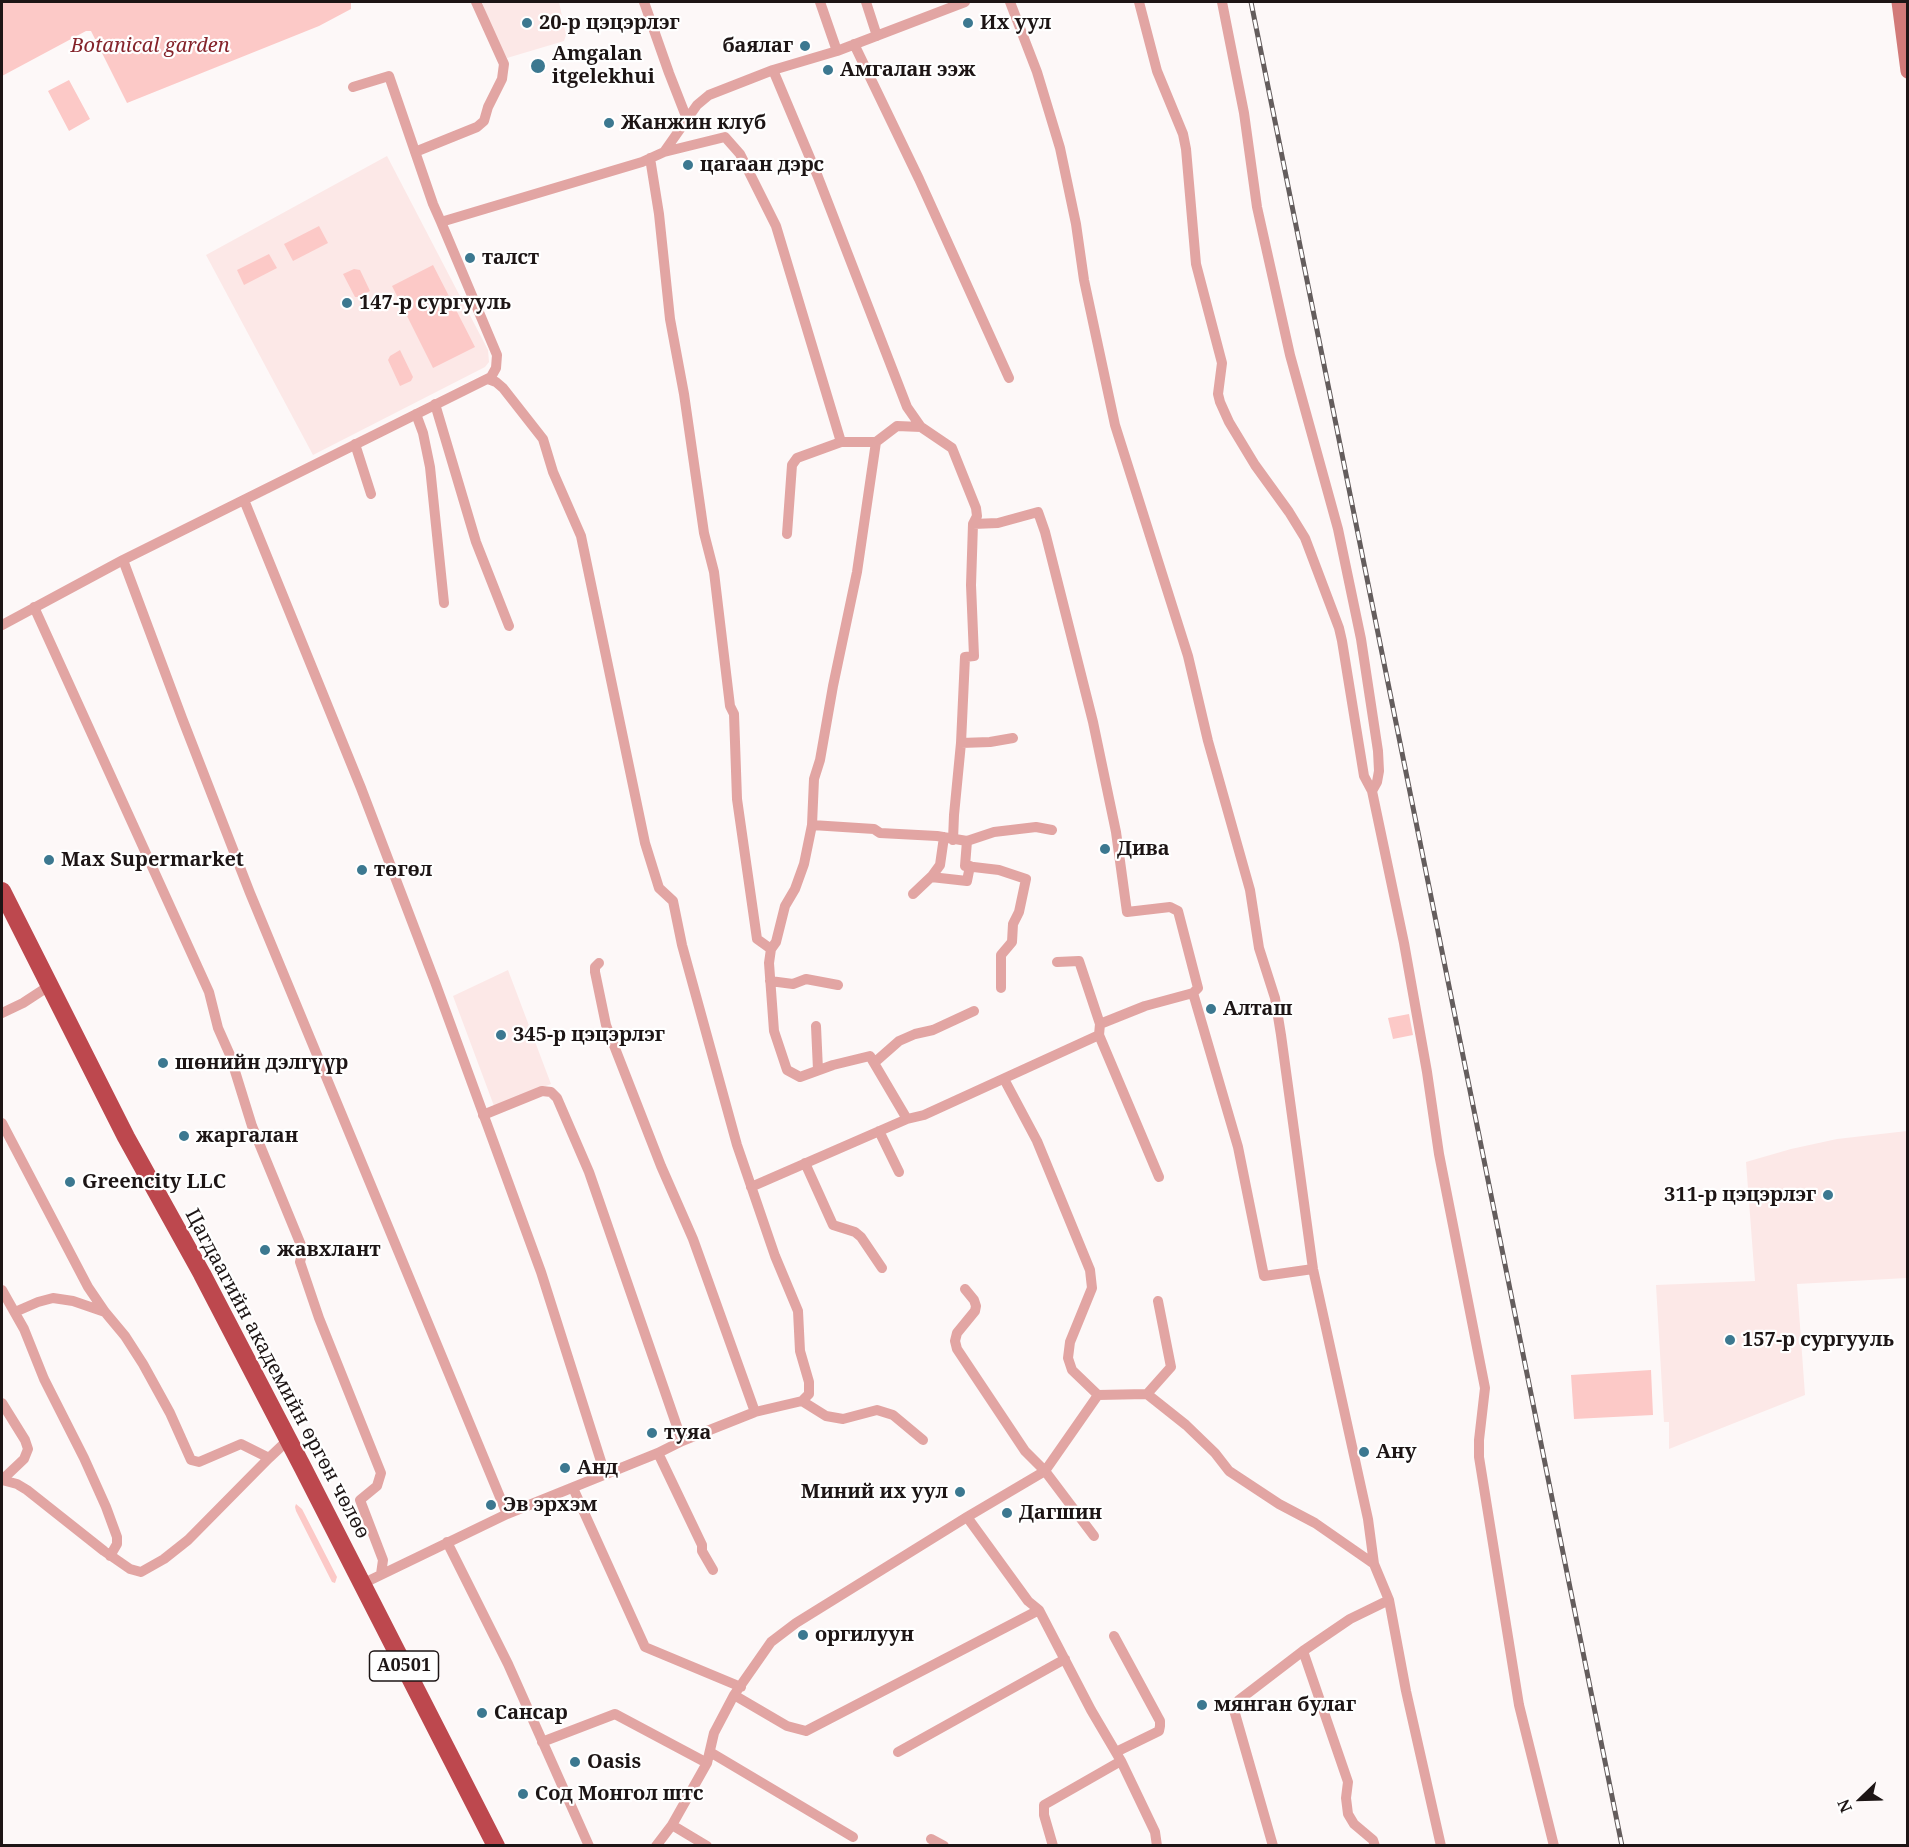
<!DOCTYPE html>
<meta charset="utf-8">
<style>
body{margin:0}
#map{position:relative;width:1909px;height:1847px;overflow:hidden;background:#fdf8f8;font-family:"Noto Serif",serif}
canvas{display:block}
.frame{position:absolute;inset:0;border:3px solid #1d1515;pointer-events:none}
.north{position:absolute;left:1831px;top:1769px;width:60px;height:60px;-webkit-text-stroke:4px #fff;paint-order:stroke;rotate:247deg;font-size:16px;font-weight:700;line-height:24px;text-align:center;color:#1d1515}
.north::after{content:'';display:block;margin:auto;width:21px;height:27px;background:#1d1515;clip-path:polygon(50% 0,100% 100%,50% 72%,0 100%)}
</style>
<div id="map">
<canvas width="1909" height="1847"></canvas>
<div class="frame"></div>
<div class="north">N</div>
</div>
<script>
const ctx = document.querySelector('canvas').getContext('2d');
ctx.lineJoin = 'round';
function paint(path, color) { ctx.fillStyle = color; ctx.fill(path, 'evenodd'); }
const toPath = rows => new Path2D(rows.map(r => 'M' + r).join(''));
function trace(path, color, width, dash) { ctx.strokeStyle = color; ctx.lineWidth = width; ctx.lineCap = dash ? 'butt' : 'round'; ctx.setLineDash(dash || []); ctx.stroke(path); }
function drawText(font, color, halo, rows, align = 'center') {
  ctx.font = font + ' "Noto Serif",serif'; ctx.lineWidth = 4.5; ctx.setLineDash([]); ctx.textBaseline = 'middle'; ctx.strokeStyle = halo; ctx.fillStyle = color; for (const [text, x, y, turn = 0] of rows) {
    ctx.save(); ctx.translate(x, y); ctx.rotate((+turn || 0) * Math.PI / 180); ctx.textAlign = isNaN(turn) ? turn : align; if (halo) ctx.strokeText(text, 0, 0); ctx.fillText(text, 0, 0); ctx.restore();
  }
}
const built = toPath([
 [482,2,559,2,566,35,564,41,507,58,494,34],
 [387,156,488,350,489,362,485,367,313,455,206,255],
 [508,970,551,1084,494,1106,453,996],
 [1907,1131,1907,1278,1797,1284,1805,1395,1669,1449,1669,1422,1664,1422,1656,1285,1755,1281,1746,1162,1791,1149,1837,1139]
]);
const green = toPath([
 [2,2,351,2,351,9,319,26,127,103,91,31,86,31,2,76],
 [69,80,90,119,69,131,48,91],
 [319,226,328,243,293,261,284,244],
 [269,254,277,268,244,285,237,270],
 [433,265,475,347,433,368,392,286],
 [354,269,360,270,370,291,358,297,355,297,343,274],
 [400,350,413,377,411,381,400,386,388,360,390,356],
 [1409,1014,1413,1035,1393,1039,1388,1018],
 [1651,1370,1653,1415,1574,1419,1571,1375],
 [296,1504,302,1509,337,1577,335,1583,332,1582,296,1511,295,1507]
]);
const minor = toPath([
 [644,2,669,73,687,119],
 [820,2,837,51],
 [866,2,877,36],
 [1010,2,1037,72,1060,148,1076,224,1084,280,1115,425,1188,656,1208,741,1250,890,1259,948,1275,998,1281,1035,1313,1269,1368,1519,1374,1564,1389,1600,1406,1691,1441,1846],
 [1139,2,1157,71,1183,134,1186,149,1196,264,1222,363,1218,394,1220,402,1229,422,1255,465,1289,512,1305,538,1339,628,1342,641,1364,776,1372,791,1404,943,1427,1072,1439,1154,1485,1388,1479,1440,1479,1457,1519,1705,1554,1846],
 [1222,2,1244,113,1257,207,1290,355,1338,529,1361,639,1378,751,1379,771,1377,782,1372,791],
 [854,44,919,179,1009,378],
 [773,70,818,177,907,407,921,427],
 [353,87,389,76,433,204,441,222],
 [415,152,477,127,484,121,488,107,502,79,504,64,476,2],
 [664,152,725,137,740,154,776,226,841,442,876,442,897,426,921,427,952,448,976,508,977,516,973,524,998,523,1038,512,1045,532,1093,722,1116,832,1127,912,1170,907,1178,911,1198,988,1193,993,1145,1006,1100,1024,1099,1035,924,1115,907,1119,751,1187],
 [650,158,659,214,670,319,684,394,704,533,714,572,730,706,734,714,737,799,757,939,771,949],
 [435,404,476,542,509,626],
 [416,414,423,433,430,467,444,603],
 [876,442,857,572,833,686,820,760,814,779,812,825,804,864,795,889,785,906,776,942,771,949,769,963,774,1031,787,1070,800,1077,833,1065,870,1056,874,1063,899,1041,915,1034,933,1030,974,1011],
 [355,444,371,494],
 [244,500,361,788,435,982,541,1272,605,1474],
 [787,534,792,465,797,458,841,442],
 [123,560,182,718,250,893,507,1514],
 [34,607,209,992,218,1028,230,1055,252,1126,303,1250,300,1262,319,1318,381,1473,377,1486,360,1500,383,1560,381,1574],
 [2,625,123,560,491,377,496,368,497,355,441,222,642,162,664,152,697,105,709,95,773,70,837,51,965,2],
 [961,743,990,742,1013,738],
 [812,825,874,829,880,833,937,836,967,841,965,866,999,870,1026,879,1019,912,1013,924,1012,942,1001,955,1001,988],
 [953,840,954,815,961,743,965,657,974,656,971,585,973,524],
 [967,841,994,832,1036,827,1052,830],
 [931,877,967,881,970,866],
 [913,894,932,876,940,865,944,837],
 [1057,962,1079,961,1100,1024],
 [599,963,595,967,595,972,606,1025,661,1166,693,1239,755,1412],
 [770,981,793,984,806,979,838,985],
 [1193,993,1238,1147,1264,1276,1313,1269],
 [2,1013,23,1003,49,986],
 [816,1026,818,1070],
 [1099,1035,1159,1177],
 [874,1063,907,1119],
 [1004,1079,1037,1141,1090,1270,1092,1288,1070,1342,1068,1358,1072,1370,1098,1395],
 [483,1115,542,1091,551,1092,557,1098,589,1172,682,1441],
 [2,1123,88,1287,105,1312,125,1336,143,1364,170,1413,191,1460,199,1462,241,1444,269,1458],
 [879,1131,899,1172],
 [805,1163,833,1225,855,1232,861,1237,882,1268],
 [965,1289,974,1300,976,1306,975,1311,957,1333,955,1341,957,1349,1025,1451,1045,1471,1094,1536],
 [2,1290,24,1329,44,1379,84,1458,106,1507,117,1537,117,1544,110,1556],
 [15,1312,38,1302,53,1298,73,1301,105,1312],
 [1147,1394,1171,1367,1158,1301],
 [802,1401,826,1416,843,1419,877,1410,893,1415,923,1440],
 [2,1403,25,1440,28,1449,24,1459,2,1480],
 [658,1453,702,1545,702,1551,713,1570],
 [2,1480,17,1484,27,1490,104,1551,130,1569,141,1572,164,1559,188,1540,269,1458,288,1440],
 [573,1488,645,1647,741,1687],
 [967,1517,1028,1601,1039,1610,1091,1710,1121,1761,1155,1832,1157,1846],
 [447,1542,508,1664,589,1846],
 [362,1584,507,1514,658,1453,682,1441,755,1412,802,1401,809,1394,809,1382,800,1351,798,1311,775,1256,737,1145,682,945,673,901,659,888,645,843,581,536,553,472,543,439,503,388,496,382,488,379],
 [1114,1636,1160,1721,1160,1726,1159,1731,1116,1752],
 [1303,1651,1348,1782,1346,1798,1348,1814,1354,1824,1373,1840,1375,1846],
 [734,1695,787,1726,806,1731,1039,1610],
 [542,1742,615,1714,707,1763],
 [710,1752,853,1837],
 [898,1752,1065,1659],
 [672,1825,707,1846],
 [931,1839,944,1846],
 [656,1846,672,1825,707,1763,714,1733,734,1695,771,1642,796,1623,967,1517,1045,1471,1098,1395,1147,1394,1186,1425,1215,1453,1229,1471,1279,1504,1315,1523,1374,1564],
 [1053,1846,1044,1815,1044,1805,1121,1761],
 [1273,1846,1234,1710,1239,1700,1303,1651,1350,1619,1389,1600]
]);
const secondary = toPath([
 [1899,2,1908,71]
]);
const trunk = toPath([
 [2,891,126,1137,202,1274,303,1468,496,1846]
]);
const rail = toPath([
 [1251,2,1622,1846]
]);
const markers = [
 [527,23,6,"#3c7890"],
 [968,23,6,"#3c7890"],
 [805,46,6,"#3c7890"],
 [538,66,8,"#3c7890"],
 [828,70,6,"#3c7890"],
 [609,123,6,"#3c7890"],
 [688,165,6,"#3c7890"],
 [470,258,6,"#3c7890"],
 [347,303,6,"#3c7890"],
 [1105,849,6,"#3c7890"],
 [49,860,6,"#3c7890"],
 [362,870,6,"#3c7890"],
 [1211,1009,6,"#3c7890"],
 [501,1035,6,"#3c7890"],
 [163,1063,6,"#3c7890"],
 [184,1136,6,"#3c7890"],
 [70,1182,6,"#3c7890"],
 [1828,1195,6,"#3c7890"],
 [265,1250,6,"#3c7890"],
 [1730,1340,6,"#3c7890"],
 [652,1433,6,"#3c7890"],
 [1364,1452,6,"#3c7890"],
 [565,1468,6,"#3c7890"],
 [960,1492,6,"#3c7890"],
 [491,1505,6,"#3c7890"],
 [1007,1513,6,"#3c7890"],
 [803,1635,6,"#3c7890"],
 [1202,1705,6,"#3c7890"],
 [482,1713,6,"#3c7890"],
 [575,1762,6,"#3c7890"],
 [523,1794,6,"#3c7890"]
];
const shields = [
 [404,1666,69]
];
const shieldNames = [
 ["A0501",404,1666]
];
const poiNames = [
 ["20-р цэцэрлэг",539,23],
 ["Их уул",980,23],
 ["баялаг",793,46,"right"],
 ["Amgalan",552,54],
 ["itgelekhui",552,77],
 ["Амгалан ээж",840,70],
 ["Жанжин клуб",621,123],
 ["цагаан дэрс",700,165],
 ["талст",482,258],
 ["147-р сургууль",359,303],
 ["Дива",1117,849],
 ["Max Supermarket",61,860],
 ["төгөл",374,870],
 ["Алташ",1223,1009],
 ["345-р цэцэрлэг",513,1035],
 ["шөнийн дэлгүүр",175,1063],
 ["жаргалан",196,1136],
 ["Greencity LLC",82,1182],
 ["311-р цэцэрлэг",1816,1195,"right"],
 ["жавхлант",277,1250],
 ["157-р сургууль",1742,1340],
 ["туяа",664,1433],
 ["Ану",1376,1452],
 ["Анд",577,1468],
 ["Миний их уул",948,1492,"right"],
 ["Эв эрхэм",503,1505],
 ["Дагшин",1019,1513],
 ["оргилуун",815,1635],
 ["мянган булаг",1214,1705],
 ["Сансар",494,1713],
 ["Oasis",587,1762],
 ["Сод Монгол штс",535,1794]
];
const parkNames = [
 ["Botanical garden",150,46]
];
const streetNames = [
 ["Цагдаагийн академийн өргөн чөлөө",277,1374,62]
];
paint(built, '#fce8e7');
paint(green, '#fcc9c7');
trace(minor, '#e2a5a3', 10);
trace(secondary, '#d27a79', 15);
trace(trunk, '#bd484e', 18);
trace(rail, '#645d5d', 5);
trace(rail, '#fff', 3, [9]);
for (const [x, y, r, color] of markers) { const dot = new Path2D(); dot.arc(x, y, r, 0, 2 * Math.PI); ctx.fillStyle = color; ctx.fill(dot); trace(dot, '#fff', 2); }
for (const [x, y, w] of shields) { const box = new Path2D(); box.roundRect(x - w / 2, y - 15, w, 30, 4.5); ctx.fillStyle = '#fff'; ctx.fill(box); trace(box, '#1d1515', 1.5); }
drawText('bold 18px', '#1d1515', null, shieldNames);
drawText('bold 20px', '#1d1515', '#fff', poiNames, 'left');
drawText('italic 20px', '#85242b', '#fff', parkNames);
drawText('20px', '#1d1515', '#fff', streetNames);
</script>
